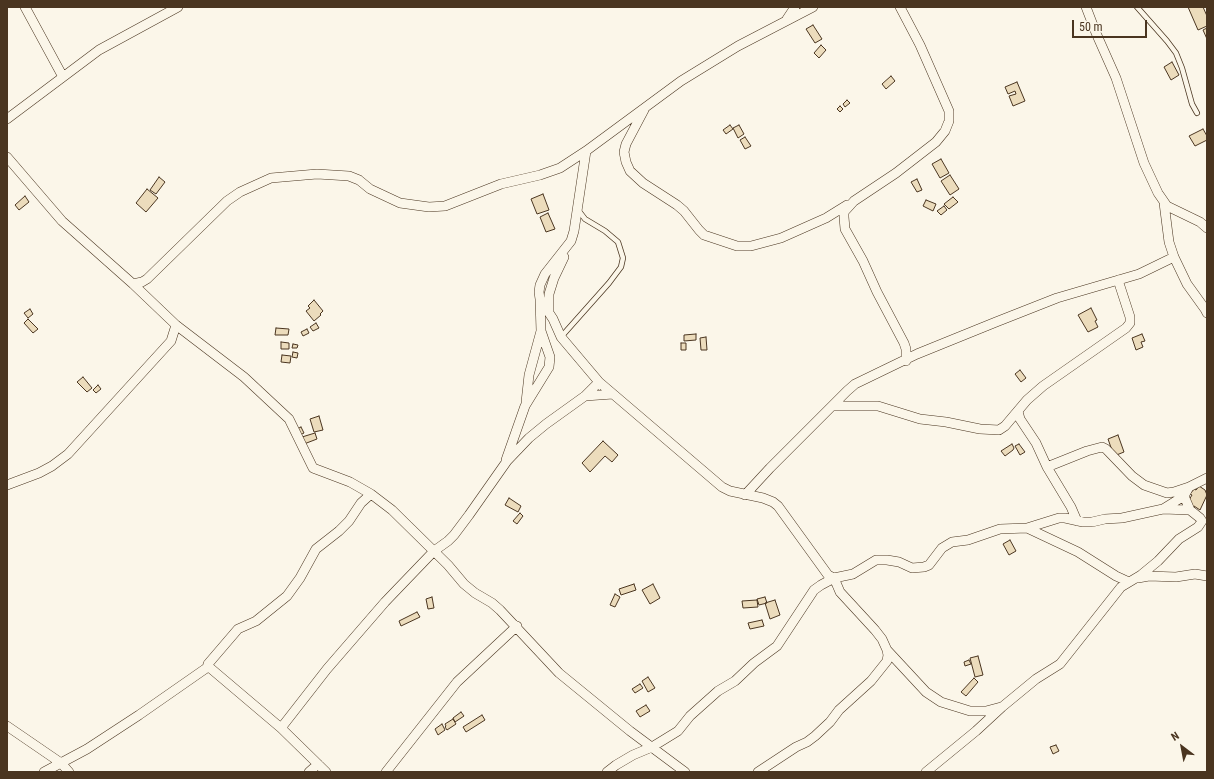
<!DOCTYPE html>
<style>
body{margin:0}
#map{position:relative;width:1214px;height:779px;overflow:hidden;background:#fbf6e9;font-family:"Roboto Condensed",sans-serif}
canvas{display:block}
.frame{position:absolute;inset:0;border:8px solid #4a3520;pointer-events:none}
.north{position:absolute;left:1162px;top:727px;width:40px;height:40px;-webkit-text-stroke:3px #fbf6e9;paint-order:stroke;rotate:328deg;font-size:11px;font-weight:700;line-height:16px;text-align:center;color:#4a3520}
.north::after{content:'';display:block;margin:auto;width:14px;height:18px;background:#4a3520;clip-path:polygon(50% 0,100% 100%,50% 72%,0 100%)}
.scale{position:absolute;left:1072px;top:20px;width:75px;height:18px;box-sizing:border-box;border:2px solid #4a3520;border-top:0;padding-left:5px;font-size:12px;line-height:14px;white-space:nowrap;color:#4a3520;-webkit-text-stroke:3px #fbf6e9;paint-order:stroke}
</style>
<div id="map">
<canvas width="1214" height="779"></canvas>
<div class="frame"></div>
<div class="north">N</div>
<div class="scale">50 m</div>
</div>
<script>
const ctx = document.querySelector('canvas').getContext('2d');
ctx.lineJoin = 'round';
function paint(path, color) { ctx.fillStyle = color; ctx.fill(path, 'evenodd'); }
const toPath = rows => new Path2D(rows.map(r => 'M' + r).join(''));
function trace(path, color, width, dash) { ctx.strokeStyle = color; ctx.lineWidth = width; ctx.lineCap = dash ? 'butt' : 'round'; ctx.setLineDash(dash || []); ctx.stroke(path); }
const building = toPath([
 [1188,7,1203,7,1207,16,1207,26,1198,30,1188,7],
 [813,25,822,39,815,43,806,29,813,25],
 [1207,28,1207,39,1203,30,1207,28],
 [821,45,826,50,819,58,814,53,821,45],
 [1172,62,1179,75,1171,80,1164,67,1172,62],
 [891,76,895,81,886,89,882,84,891,76],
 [1017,82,1025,101,1013,106,1009,96,1016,94,1015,91,1008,94,1005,87,1017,82],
 [847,100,850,103,845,107,843,104,847,100],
 [840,106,843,109,840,112,837,109,840,106],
 [730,125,733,129,726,134,723,130,730,125],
 [739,125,744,134,738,138,733,128,739,125],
 [1203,129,1207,136,1207,140,1195,146,1189,136,1203,129],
 [745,137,751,146,745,149,740,140,745,137],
 [941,159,949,173,940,178,932,164,941,159],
 [950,175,959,189,950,195,941,181,950,175],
 [159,177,165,182,156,194,150,190,159,177],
 [917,179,922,190,917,192,911,182,917,179],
 [147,189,158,198,146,212,136,203,147,189],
 [543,194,549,210,537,214,531,199,543,194],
 [25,196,29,202,19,210,15,205,25,196],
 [953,197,958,202,949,209,944,204,953,197],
 [926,200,936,204,933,211,923,206,926,200],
 [944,206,947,210,941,215,937,211,944,206],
 [548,213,555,229,546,232,540,217,548,213],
 [314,300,323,311,320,314,321,315,314,321,306,311,310,308,308,306,314,300],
 [1091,308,1097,320,1095,321,1098,327,1088,332,1078,315,1091,308],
 [30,309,33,314,28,318,24,313,30,309],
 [28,319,38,329,33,333,24,323,28,319],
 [316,323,319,328,313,331,310,327,316,323],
 [276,328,289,329,288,335,275,335,276,328],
 [307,329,309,333,303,336,301,332,307,329],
 [696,334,696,340,684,341,684,335,696,334],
 [1142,334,1145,341,1141,342,1143,347,1136,350,1132,338,1142,334],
 [706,337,707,350,701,350,700,338,706,337],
 [281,342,289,343,289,349,281,349,281,342],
 [681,343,686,343,686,350,681,350,681,343],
 [293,344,298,345,297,348,292,348,293,344],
 [293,352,298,353,297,358,292,357,293,352],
 [282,355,291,356,290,363,281,362,282,355],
 [1020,370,1026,378,1021,382,1015,374,1020,370],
 [83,377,92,388,87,392,77,382,83,377],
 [98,385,101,389,96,393,93,390,98,385],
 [319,416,323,430,314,432,310,419,319,416],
 [301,427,304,433,300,435,297,429,301,427],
 [315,433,317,439,304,444,302,437,315,433],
 [1118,435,1124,452,1114,456,1108,439,1118,435],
 [603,441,618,455,612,462,605,456,590,472,582,463,603,441],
 [1012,444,1014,448,1013,450,1005,456,1001,451,1012,444],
 [1019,444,1025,452,1020,455,1015,446,1019,444],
 [1199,486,1205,490,1207,495,1200,510,1194,506,1192,510,1187,503,1192,495,1190,494,1194,489,1196,490,1199,486],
 [509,498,521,506,518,512,505,505,509,498],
 [520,513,523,516,517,524,513,521,520,513],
 [1010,540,1016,551,1009,555,1003,544,1010,540],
 [634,584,636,590,621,595,619,589,634,584],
 [653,584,660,598,650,604,642,590,653,584],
 [615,594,620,597,615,607,610,605,615,594],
 [432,597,434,608,428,609,426,599,432,597],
 [765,597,767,603,759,605,757,599,765,597],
 [757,600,758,607,743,608,742,601,757,600],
 [775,600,780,615,770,619,765,603,775,600],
 [417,612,420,617,401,626,399,621,417,612],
 [762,620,764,626,750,629,748,623,762,620],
 [978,656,983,675,975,677,970,658,978,656],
 [969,660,971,664,965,666,964,662,969,660],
 [648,677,655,688,648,692,642,681,648,677],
 [974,678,978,682,966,696,961,692,974,678],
 [640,684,643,688,635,693,632,689,640,684],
 [646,705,650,711,640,717,636,711,646,705],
 [461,712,464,716,455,722,453,718,461,712],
 [482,715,485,720,466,732,463,727,482,715],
 [453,719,456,724,447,730,445,727,446,726,445,724,453,719],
 [442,724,445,730,438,735,435,729,442,724],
 [1056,745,1059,751,1053,754,1050,747,1056,745]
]);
const service = toPath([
 [1137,7,1167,41,1176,53,1182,68,1192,104,1197,113],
 [561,337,609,283,621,267,623,258,618,242,605,231,585,219,578,210]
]);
const minor = toPath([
 [25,7,63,77],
 [900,7,920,45,949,111,949,121,945,131,936,142,896,173,854,201,844,212,844,217,845,229,863,261,877,292,904,343,906,349,906,361],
 [1086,7,1096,33,1116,78,1144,163,1158,193,1167,206,1200,222,1207,228],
 [787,19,795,7],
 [644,110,626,144,624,152,626,162,630,171,643,183,677,205,684,211,699,230,704,235,737,246,751,246,781,238,826,218,847,205],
 [7,119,99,50,178,7],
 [586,151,574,231,571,241,545,274,540,285,539,292,540,299,553,319,561,337,599,382,722,487,730,491,763,498,773,502,778,506,828,575,834,578,840,592,875,630,882,639,887,650,888,655,887,661,871,681,839,710,830,722,815,736,807,742,796,747,758,772],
 [7,157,62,221,133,284,176,325,244,377,289,419,313,468,350,482,371,494,392,510,448,565,464,584,475,593,492,603,500,610,559,673,630,731,685,772],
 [1164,203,1169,242,1174,257,1187,284,1205,309,1207,313],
 [133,284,142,282,147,279,227,201,240,192,271,178,317,174,349,176,359,180,370,189,400,203,429,207,445,206,501,184,540,175,560,168,586,151,681,81,738,46,813,7],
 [549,311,549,294,554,278,564,257],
 [585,396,613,394],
 [526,402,529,375,541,331],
 [832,406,878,406,920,419,946,422,980,429,999,430,1005,426,1027,400,1043,386,1126,328,1130,323,1130,317,1118,280],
 [1018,411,1020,419,1036,443,1047,467,1071,507,1077,521],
 [506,460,525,406,549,367,550,357,541,331,540,299],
 [1047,467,1087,451,1102,447,1106,449,1132,476,1144,485,1167,493,1174,492,1189,487],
 [7,485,39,473,52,466,68,454,171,341,176,325],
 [745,495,770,468,847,391,855,384,917,354,996,322,1057,298,1139,274,1174,257],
 [1163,509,1184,496],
 [1027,528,1078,552,1116,576,1129,582],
 [1138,578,1149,576,1176,577,1195,574,1207,576],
 [887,650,926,692,941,702,970,711,986,711,1001,707],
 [207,668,208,664,238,629,256,621,287,596,300,578,316,549,339,531,349,521,361,503,371,494],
 [7,726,61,763,69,772],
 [281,728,327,669,385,602,434,551,448,541,454,535,469,515,507,461,529,438,546,424,585,396,599,382],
 [44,772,87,749,139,715,205,669,209,667,281,728,326,772],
 [309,772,318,764],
 [386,772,457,682,517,626],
 [607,772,616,765,633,755,652,747,678,731,690,716,718,691,735,681,754,663,777,646,814,590,821,585,834,578,853,574,876,560,887,560,899,562,912,568,924,567,929,565,942,548,952,542,968,540,1000,529,1027,528,1059,518,1065,518,1083,522,1092,522,1105,519,1122,518,1163,509,1190,510],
 [926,772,976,731,1002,707,1036,679,1060,664,1121,587,1141,575,1158,561,1179,539,1198,527,1202,521,1200,518,1190,510,1184,496,1189,487,1207,478]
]);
paint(building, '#ecdcbc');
trace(building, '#4a3520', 1);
trace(service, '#4a3520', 6);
trace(minor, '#4a3520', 10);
trace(service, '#fbf6e9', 4.5);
trace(minor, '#fbf6e9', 9);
</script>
